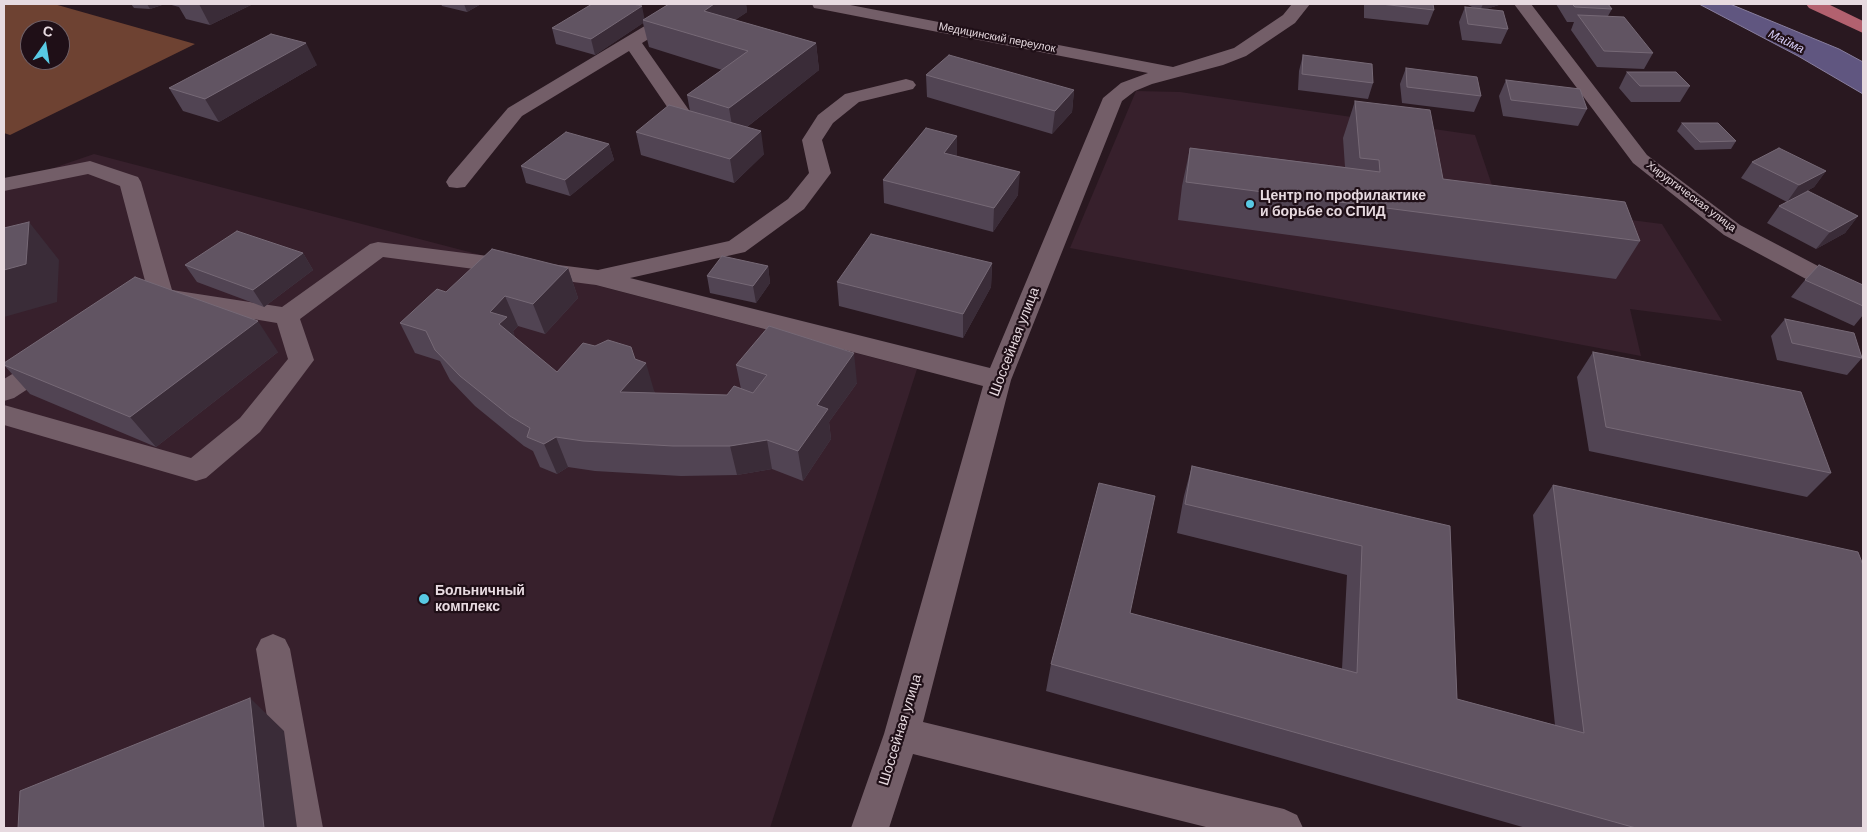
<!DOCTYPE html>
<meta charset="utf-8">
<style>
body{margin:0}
#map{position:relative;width:1867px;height:832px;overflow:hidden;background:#291820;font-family:"DM Sans",sans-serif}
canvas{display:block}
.frame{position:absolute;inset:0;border:5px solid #e7dae0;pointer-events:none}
.north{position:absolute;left:20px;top:20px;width:50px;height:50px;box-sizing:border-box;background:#1f0f17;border:1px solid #6f6067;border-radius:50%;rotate:13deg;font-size:14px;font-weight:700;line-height:20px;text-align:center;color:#e7dae0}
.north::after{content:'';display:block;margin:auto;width:18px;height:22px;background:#58c9e3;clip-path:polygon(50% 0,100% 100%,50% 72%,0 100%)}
</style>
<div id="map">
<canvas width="1867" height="832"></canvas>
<div class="frame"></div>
<div class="north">С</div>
</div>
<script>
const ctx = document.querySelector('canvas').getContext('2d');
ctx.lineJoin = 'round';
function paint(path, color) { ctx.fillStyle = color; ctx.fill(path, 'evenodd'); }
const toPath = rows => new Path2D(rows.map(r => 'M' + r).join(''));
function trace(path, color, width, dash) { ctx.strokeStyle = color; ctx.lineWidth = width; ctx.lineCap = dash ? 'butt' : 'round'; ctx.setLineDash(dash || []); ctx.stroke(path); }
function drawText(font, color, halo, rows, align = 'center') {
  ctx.font = font + ' "DM Sans",sans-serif'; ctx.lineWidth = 4.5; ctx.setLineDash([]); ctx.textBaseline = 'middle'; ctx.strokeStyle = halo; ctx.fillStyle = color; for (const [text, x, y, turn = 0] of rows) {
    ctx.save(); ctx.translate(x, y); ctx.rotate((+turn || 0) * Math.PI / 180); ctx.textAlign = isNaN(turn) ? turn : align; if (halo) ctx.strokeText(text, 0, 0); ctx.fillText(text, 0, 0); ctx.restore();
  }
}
const built = toPath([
 [1136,91,1180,92,1475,135,1498,203,1662,224,1722,321,1630,309,1641,356,1070,248],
 [94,154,917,369,770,828,4,828,4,185]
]);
const forest = toPath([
 [4,4,54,4,195,44,10,135,4,133],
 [30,30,60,30,60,60,30,60]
]);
const water = toPath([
 [1699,4,1730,4,1839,49,1863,62,1863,94,1798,56,1699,4]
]);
const minor = toPath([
 [668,4,685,4,670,26,642,43,691,113,688,117,681,119,674,117,629,51,522,116,465,187,457,188,449,187,446,182,449,177,508,108,658,18,668,4],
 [812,4,845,4,1173,67,1234,48,1283,15,1292,4,1310,4,1295,23,1246,56,1223,65,1152,84,1135,91,1122,101,1011,380,923,722,1284,809,1297,815,1303,828,1210,828,913,754,889,828,851,828,884,734,983,386,596,285,383,257,300,319,314,360,260,432,206,478,196,481,4,425,4,405,191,458,240,418,288,359,277,323,152,302,149,296,120,186,88,174,4,191,4,178,90,161,138,177,141,182,172,290,282,307,370,244,378,242,598,270,729,241,788,199,809,173,802,140,818,115,845,94,906,79,913,81,916,85,913,89,859,102,833,123,822,140,831,173,804,209,745,252,630,278,990,368,1103,98,1121,83,1148,73,820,9,814,8,812,4],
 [1514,4,1531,4,1647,155,1740,225,1837,276,1863,285,1863,302,1819,286,1724,235,1633,163,1514,4],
 [51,353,60,356,64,362,60,368,14,398,4,401,4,379,42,356,51,353],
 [273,634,285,639,290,649,323,828,285,828,256,649,261,639,273,634]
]);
const major = toPath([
 [1806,4,1828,4,1863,21,1863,33,1809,8,1806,4]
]);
const wall = toPath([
 [131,4,165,4,150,9,134,8],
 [168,4,253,4,210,25,186,19,179,7],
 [441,4,481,4,467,12,442,6],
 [669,4,746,4,747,12,735,20,816,43,819,70,747,127,764,154,734,183,641,155,636,132,690,111,687,95,722,70,649,47,643,23,595,55,556,44,552,28,645,19],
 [1364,4,1433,4,1434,10,1428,25,1364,18],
 [1466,4,1502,4,1486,9,1508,29,1501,44,1462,40,1459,22,1465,7,1474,8],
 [1556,4,1608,4,1612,9,1608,16,1653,53,1644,69,1597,67,1571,30,1574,22,1567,22],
 [1303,55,1373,83,1368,99,1298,90,1299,71],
 [317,65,219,122,183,111,169,88],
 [1406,68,1481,96,1474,112,1402,103,1400,84],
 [1627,72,1690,86,1680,102,1631,102,1619,88],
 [926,75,1074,90,1072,112,1052,134,927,97],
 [1506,80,1587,109,1578,126,1503,116,1499,96],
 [1355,101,1443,179,1640,241,1616,279,1178,220,1182,186,1190,148,1345,167,1343,138],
 [1682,123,1736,141,1731,149,1695,150,1677,131],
 [957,136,957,156,1018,195,993,232,884,203,883,180],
 [609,144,614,160,570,196,526,183,521,166],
 [1752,162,1826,171,1814,187,1787,202,1741,178],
 [1779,206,1858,216,1845,233,1816,249,1767,223],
 [303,253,313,270,264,307,197,282,185,265],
 [992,263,991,287,963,338,839,306,837,282],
 [768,266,770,283,756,303,710,293,707,276],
 [568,268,578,298,545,334,518,326,513,331,515,338,557,372,635,359,655,393,727,395,741,389,736,365,857,383,829,422,831,439,803,481,772,469,737,475,681,476,595,471,568,467,557,474,540,467,533,451,524,446,475,406,450,380,440,361,415,353,400,323,446,292],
 [1805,280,1863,285,1863,315,1854,326,1791,297],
 [1785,319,1862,358,1847,375,1777,360,1771,336],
 [278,352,156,447,30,394,4,365,4,363],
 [1593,352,1831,473,1807,497,1589,451,1577,377],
 [1192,466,1450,526,1457,699,1555,725,1533,515,1553,485,1863,828,1526,828,1046,691,1051,664,1130,613,1342,669,1347,575,1177,533,1184,496]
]);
const shadedWall = toPath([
 [147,4,165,4,150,9],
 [199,4,253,4,210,25],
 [464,4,481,4,467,12],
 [714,4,746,4,747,12,708,38,704,11],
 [1483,4,1502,4,1480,11],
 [642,6,645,21,643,20,643,23,595,55,591,39],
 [306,43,317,65,219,122,205,99],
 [816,43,819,70,734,137,729,108],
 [1074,90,1072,112,1052,134,1055,111],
 [761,131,764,154,734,183,730,159],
 [957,136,957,159,944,153],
 [609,144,614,160,570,196,565,180],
 [1826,171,1814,187,1787,202,1799,185],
 [1020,172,1018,195,993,232,994,208],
 [1858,216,1845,233,1816,249,1830,232],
 [29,222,59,260,57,302,4,317,4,270],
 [303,253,313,270,264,307,253,290],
 [992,263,991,287,963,338,963,314],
 [768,266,770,283,756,303,753,286],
 [568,268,578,298,545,334,533,304],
 [505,296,518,326,513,331,519,347,512,355,490,312],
 [258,321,278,352,156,447,130,417],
 [854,353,857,383,829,422,831,439,803,481,798,451,817,405],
 [646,363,655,394,620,392],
 [556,437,568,467,557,474,544,444],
 [767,440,772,469,737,475,730,446],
 [250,698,284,731,297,828,264,828]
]);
const building = toPath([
 [592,4,633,4,642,6,591,39,552,28,592,4],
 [669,4,714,4,704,11,816,43,729,108,687,95,748,51,643,20,669,4],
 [1381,4,1433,4,1434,10,1381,4],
 [1572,4,1608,4,1612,9,1575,7,1572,4],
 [1465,7,1503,11,1508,29,1468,24,1465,7],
 [1578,15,1624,17,1653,53,1604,51,1578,15],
 [271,34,306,43,205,99,169,88,271,34],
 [949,55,1074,90,1055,111,926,75,949,55],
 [1303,55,1372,64,1373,83,1302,74,1303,55],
 [1406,68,1477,77,1481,96,1407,87,1406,68],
 [1627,72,1676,72,1690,86,1640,86,1627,72],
 [1506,80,1580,89,1587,109,1511,100,1506,80],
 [1355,101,1430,110,1443,179,1625,202,1640,241,1186,182,1190,148,1380,172,1379,160,1360,158,1355,101],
 [669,105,761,131,730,159,636,132,669,105],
 [1682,123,1718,123,1736,141,1700,142,1682,123],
 [926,128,957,136,944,153,1020,172,994,208,883,180,926,128],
 [566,132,609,144,565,180,521,166,566,132],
 [1779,148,1826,171,1799,185,1752,162,1779,148],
 [1808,191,1858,216,1830,232,1779,206,1808,191],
 [29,222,26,264,4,270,4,228,29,222],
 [237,231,303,253,253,290,185,265,237,231],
 [871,234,992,263,963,314,837,282,871,234],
 [492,249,568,268,533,304,505,296,490,312,507,317,499,324,557,372,583,343,595,346,608,340,631,347,635,359,646,363,620,392,727,395,734,386,753,393,767,375,736,365,769,326,854,353,817,405,828,409,798,451,767,440,730,446,673,446,583,441,556,437,544,444,527,437,530,428,510,416,460,376,435,350,426,331,400,323,437,289,446,292,492,249],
 [722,256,768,266,753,286,707,276,722,256],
 [1819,265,1863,285,1863,306,1805,280,1819,265],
 [135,277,258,321,130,417,4,365,4,363,135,277],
 [1785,319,1854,333,1862,358,1792,343,1785,319],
 [1593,352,1801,392,1831,473,1606,427,1593,352],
 [1192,466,1450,526,1457,699,1584,733,1553,485,1858,552,1863,565,1863,828,1636,828,1051,664,1099,483,1155,496,1130,613,1357,673,1362,546,1185,504,1192,466],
 [250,698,264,828,18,828,20,791,250,698]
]);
const markers = [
 [1250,204,5,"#58c9e3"],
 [424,599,6,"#58c9e3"]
];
const farStreetnames = [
 ["Медицинский переулок",997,38,11],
 ["Хирургическая улица",1691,197,37]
];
const farWaternames = [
 ["Майма",1786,42,26]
];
const poiNames = [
 ["Центр по профилактике",1260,196],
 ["и борьбе со СПИД",1260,212],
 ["Больничный",435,591],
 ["комплекс",435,607]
];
const streetNames = [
 ["Шоссейная улица",1015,342,-69],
 ["Шоссейная улица",901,730,-73]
];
paint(built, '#37202c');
paint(forest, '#6e4232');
paint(water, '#605680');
trace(water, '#887e9d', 1);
paint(minor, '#735e68');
paint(major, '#b2616f');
paint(wall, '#514453');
paint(shadedWall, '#3a2c38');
paint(building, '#615462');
trace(building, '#766976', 1);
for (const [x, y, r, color] of markers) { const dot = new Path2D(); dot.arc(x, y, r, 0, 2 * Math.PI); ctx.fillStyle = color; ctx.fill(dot); trace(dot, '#1f0f17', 2); }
drawText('11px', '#e7dae0', '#1f0f17', farStreetnames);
drawText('italic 12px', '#d4cbf5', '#1f0f17', farWaternames);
drawText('bold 14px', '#e7dae0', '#1f0f17', poiNames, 'left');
drawText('14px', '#e7dae0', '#1f0f17', streetNames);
</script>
